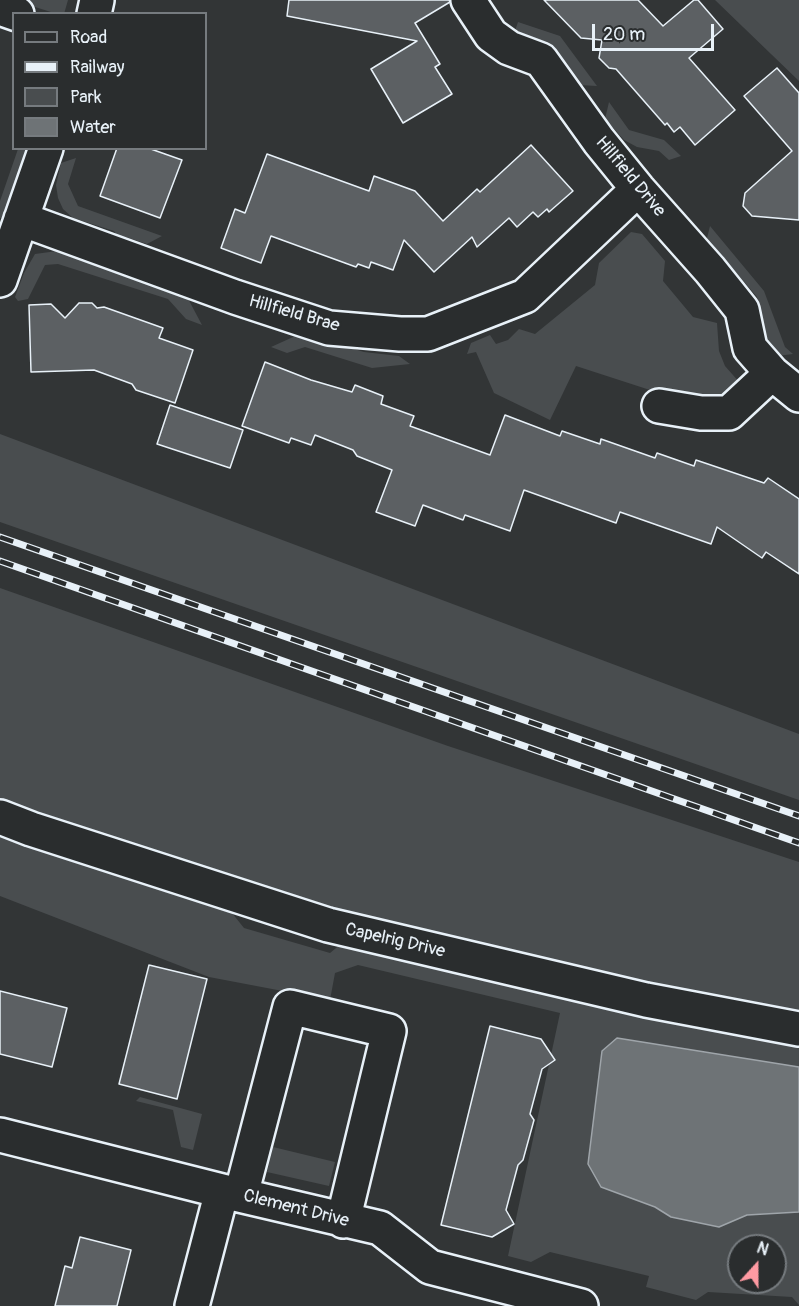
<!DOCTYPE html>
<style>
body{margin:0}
#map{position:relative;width:799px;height:1306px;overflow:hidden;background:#323536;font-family:Pangolin,sans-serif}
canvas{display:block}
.legend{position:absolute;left:12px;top:12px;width:195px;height:138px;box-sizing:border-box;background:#2a2d2e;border:2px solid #767b7f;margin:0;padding:8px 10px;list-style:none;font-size:18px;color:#e8f1f8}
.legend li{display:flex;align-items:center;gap:12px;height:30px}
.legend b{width:30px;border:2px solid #767b7f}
.north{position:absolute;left:727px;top:1234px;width:60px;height:60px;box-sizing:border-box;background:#2a2d2e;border:2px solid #767b7f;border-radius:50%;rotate:21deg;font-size:16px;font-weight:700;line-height:24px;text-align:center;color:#e8f1f8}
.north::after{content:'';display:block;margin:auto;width:21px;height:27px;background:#ff9aa2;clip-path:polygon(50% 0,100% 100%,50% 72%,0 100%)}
.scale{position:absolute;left:592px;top:24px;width:122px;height:27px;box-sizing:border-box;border:3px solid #e8f1f8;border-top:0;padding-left:8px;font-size:18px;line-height:21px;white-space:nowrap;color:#e8f1f8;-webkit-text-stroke:4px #2a2d2e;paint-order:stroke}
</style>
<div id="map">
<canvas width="799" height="1306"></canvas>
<ul class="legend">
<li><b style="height:8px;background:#2a2d2e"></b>Road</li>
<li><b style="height:8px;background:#e8f1f8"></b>Railway</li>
<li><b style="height:16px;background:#494d4f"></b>Park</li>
<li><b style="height:16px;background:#6e7376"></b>Water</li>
</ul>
<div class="north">N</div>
<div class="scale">20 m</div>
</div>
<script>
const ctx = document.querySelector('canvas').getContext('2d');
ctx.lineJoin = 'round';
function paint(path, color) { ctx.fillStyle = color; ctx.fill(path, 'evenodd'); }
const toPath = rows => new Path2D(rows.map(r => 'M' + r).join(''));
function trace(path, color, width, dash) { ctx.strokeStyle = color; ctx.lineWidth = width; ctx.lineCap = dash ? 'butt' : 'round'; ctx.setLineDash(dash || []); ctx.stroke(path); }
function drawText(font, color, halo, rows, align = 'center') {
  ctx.font = font + ' Pangolin,sans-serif'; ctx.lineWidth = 4.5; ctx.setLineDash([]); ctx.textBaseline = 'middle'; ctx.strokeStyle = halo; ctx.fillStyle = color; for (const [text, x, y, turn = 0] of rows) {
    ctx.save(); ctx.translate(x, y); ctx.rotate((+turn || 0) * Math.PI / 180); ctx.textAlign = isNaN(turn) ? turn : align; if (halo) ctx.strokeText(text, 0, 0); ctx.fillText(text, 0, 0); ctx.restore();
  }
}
const green = toPath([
 [13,0,68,0,64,14,54,13],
 [715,0,799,0,799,81],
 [518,22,560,36,597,86,579,85,548,42,514,34],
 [609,102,629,130,664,140,681,156,669,160,659,151,637,147,624,140,605,119],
 [18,149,29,149,5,217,0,218,0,201],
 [76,158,68,184,78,206,162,236,147,244,126,237,123,244,114,231,73,218,63,209,58,198,56,185,61,163],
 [710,226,764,291,785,347,793,354,777,356,765,338,757,297,707,238],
 [631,232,642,234,665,261,663,281,693,317,717,323,719,351,725,366,740,383,730,394,714,400,653,391,576,366,550,420,494,393,476,352,467,354,471,343,490,335,496,344,508,340,519,329,535,334,595,285,599,263],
 [57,251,185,293,202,325,186,319,168,299,58,264,45,265,28,299,18,301,15,297,24,273,35,254],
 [302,333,364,352,399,356,410,364,372,368,305,347,287,353,271,347],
 [0,434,799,734,799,800,0,522],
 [0,588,448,746,799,862,799,1011,641,982,352,914,28,814,0,804],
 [0,827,228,908,244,928,330,953,342,943,799,1040,799,1305,792,1297,708,1292,696,1300,646,1287,649,1276,550,1252,531,1262,508,1256,560,1013,358,965,335,973,330,1000,209,977,0,896],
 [739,1246,775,1246,775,1282,739,1282],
 [140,1097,202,1114,193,1150,181,1147,173,1110,136,1101],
 [273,1147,335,1162,329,1186,267,1172]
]);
const water = toPath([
 [617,1038,799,1067,799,1212,747,1215,719,1227,671,1217,655,1207,601,1187,588,1164,602,1051,617,1038]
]);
const building = toPath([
 [289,0,449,0,450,2,415,23,440,64,435,67,452,94,403,123,371,69,417,41,287,16,289,0],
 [544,0,638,0,663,26,694,0,698,0,723,29,689,58,735,110,695,145,680,127,674,132,667,123,665,125,616,69,609,68,599,58,602,40,581,38,544,0],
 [777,68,799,93,799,220,752,216,743,206,745,193,792,151,744,96,777,68],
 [531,145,573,191,549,212,547,209,538,217,533,212,517,227,509,218,477,247,472,237,434,272,404,240,393,270,371,262,369,268,358,264,356,267,271,236,261,263,221,248,235,209,245,213,267,154,369,191,374,176,415,191,443,221,477,189,480,192,531,145],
 [117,148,148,148,182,160,160,218,100,196,117,148],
 [79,303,92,303,97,308,104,307,163,328,159,338,193,350,175,403,136,390,132,384,94,370,31,372,29,305,51,304,65,318,79,303],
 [265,362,311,380,352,392,355,385,383,396,381,404,414,416,410,426,490,455,505,415,560,436,562,431,600,444,601,439,655,458,657,453,694,466,696,460,764,483,768,478,799,499,799,574,766,552,762,558,717,527,711,544,620,512,616,523,524,490,510,531,465,515,463,520,423,505,415,526,376,512,392,470,357,456,353,450,315,435,311,445,291,438,289,443,242,426,265,362],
 [170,405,243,430,230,468,157,444,170,405],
 [149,965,207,979,177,1099,119,1084,149,965],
 [0,991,67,1008,52,1067,0,1054,0,991],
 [490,1026,541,1039,555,1060,542,1069,530,1114,534,1120,523,1160,518,1165,506,1210,514,1224,492,1237,441,1225,490,1026],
 [80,1237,131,1250,117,1306,55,1306,65,1266,72,1268,80,1237]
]);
const minor = toPath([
 [468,0,491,35,509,48,541,60,599,141,638,189,710,270,742,310,750,348,772,373,799,395],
 [0,8,17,14],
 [94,14,97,0],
 [21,219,235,297,329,328,400,334,428,334,525,296,638,189],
 [0,280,46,148],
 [659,406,701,413,729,413,772,373],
 [0,817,31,829,328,925,646,1000,799,1029],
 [0,1135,222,1191,380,1228,430,1267,581,1306],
 [241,1195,290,1007,389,1031,343,1221],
 [192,1306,222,1191]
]);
const rail = toPath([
 [0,537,799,816],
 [0,561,799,843]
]);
const streetNames = [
 ["Hillfield Drive",630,177,50],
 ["Hillfield Brae",294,314,16],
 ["Capelrig Drive",395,941,13],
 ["Clement Drive",296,1209,14]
];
paint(green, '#494d4f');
paint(water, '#6e7376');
trace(water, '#9fa5aa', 1.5);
paint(building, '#5c6063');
trace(building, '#e8f1f8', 1.5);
trace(minor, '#e8f1f8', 38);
trace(minor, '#2a2d2e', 33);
trace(rail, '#e8f1f8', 7);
trace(rail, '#2a2d2e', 4.5, [14]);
drawText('18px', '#e8f1f8', '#2a2d2e', streetNames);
</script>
